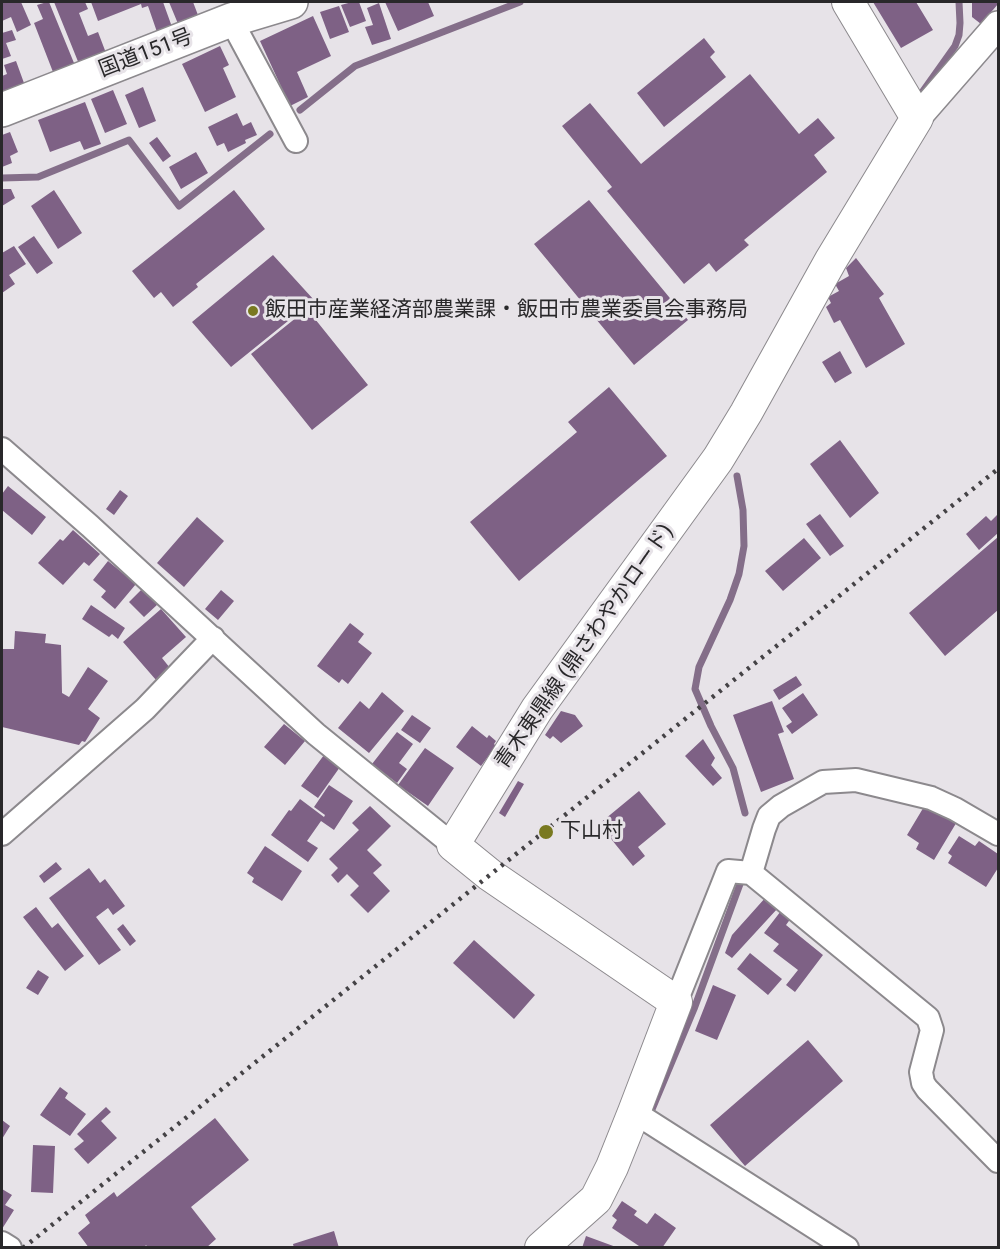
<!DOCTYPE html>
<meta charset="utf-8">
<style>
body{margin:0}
#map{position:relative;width:1000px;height:1249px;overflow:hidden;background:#e7e3e8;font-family:Roboto,sans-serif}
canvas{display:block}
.frame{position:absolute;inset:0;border:3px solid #29282a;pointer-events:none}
</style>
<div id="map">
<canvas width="1000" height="1249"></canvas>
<div class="frame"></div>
</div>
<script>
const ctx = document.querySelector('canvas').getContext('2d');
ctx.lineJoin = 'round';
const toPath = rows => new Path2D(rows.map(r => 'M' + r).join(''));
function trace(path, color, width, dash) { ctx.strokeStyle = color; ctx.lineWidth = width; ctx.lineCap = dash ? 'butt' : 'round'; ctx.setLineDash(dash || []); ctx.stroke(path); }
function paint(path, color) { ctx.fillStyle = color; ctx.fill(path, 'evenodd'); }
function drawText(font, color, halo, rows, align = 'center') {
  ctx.font = font + ' Roboto,"Noto Sans JP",sans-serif'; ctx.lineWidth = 6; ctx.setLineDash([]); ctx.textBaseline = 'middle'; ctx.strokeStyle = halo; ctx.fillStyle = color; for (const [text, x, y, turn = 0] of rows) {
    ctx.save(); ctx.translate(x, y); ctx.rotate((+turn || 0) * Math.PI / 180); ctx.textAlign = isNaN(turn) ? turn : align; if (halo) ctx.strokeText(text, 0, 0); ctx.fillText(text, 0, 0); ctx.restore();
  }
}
const stream = toPath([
 [923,91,955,46,959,35,960,23,959,2],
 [300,110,355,66,520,2],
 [2,178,38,177,129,140,179,206,270,134],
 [737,476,743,510,744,546,739,574,730,600,699,667,695,689,711,726,733,768,745,813],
 [648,1119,694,1009,740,884]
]);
const building = toPath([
 [2,2,21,2,31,25,17,32,11,17,2,21],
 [47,2,49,2,74,63,53,72,34,23,43,19,37,5],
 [54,2,85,2,88,9,79,13,88,36,98,32,106,53,79,64],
 [91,2,163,2,172,27,157,32,148,6,142,8,141,4,98,21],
 [169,2,193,2,201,23,181,31],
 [352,2,359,2,366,21,350,27,341,5],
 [385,2,428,2,434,16,398,31],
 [873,2,916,2,933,30,901,48],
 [972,2,998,2,998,4,981,24,972,17],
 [379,3,391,39,372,45,365,27,373,25,367,8],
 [339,6,349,32,330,39,320,12],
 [313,16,331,56,297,72,308,97,290,106,260,41],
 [12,30,16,40,6,43,11,56,2,59,2,33],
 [704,38,715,52,710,57,726,77,664,127,637,93],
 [220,46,229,65,223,68,236,97,205,112,182,64],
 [16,61,24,83,2,92,2,76,7,74,4,65],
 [750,74,799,134,818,118,835,138,814,155,827,172,744,240,749,245,716,272,709,263,684,284,607,191,612,187,562,126,590,103,641,164],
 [143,87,156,121,139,128,125,95],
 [113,90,127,124,105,133,91,99],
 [85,102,101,144,84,150,80,141,50,152,38,120],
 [237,113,243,126,251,122,257,135,245,140,246,143,228,152,224,143,217,146,208,127],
 [10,132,18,152,10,156,12,163,2,167,2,135],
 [157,137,171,156,163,162,149,143],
 [196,152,208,173,181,189,169,167],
 [2,189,11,189,15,198,2,206],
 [54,190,82,233,58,249,31,206],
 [234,190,265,229,196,284,198,287,173,307,161,292,154,298,132,271],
 [589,200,688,320,634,365,534,244],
 [34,236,53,263,37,274,18,247],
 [14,246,26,264,9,275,15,284,2,293,2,253],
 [273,255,314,300,231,367,192,322],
 [856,258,884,294,879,298,905,344,866,368,840,320,834,323,826,307,831,303,828,297,839,291,835,284,849,276,846,268],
 [307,309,368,385,312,430,251,354],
 [840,351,852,373,835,383,822,362],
 [609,387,667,456,519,581,470,522,577,432,568,422],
 [840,440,879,493,850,518,810,464],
 [8,486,46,517,32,535,2,510,2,494],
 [120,490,128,496,114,515,106,509],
 [820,514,844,546,830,556,806,524],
 [998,514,998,533,979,550,966,534,986,516,991,521],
 [197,517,224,541,184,587,157,563],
 [73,530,100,554,89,566,84,562,63,585,38,563,60,539,63,541],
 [998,537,998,610,945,656,909,613],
 [804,538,821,558,783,591,765,571],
 [108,561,136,584,115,609,101,597,106,591,93,580],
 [143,588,158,604,144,617,129,602],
 [221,590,234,601,218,620,205,609],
 [91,605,125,628,118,639,112,634,109,637,82,619],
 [161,609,186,637,162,658,170,668,156,680,123,642],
 [350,623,364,634,358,642,372,653,348,684,342,679,339,683,317,666],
 [15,631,46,634,45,643,61,645,62,693,69,697,88,667,108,681,88,709,100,718,85,742,82,741,79,745,2,727,2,649,14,649],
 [796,676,802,685,779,700,773,690],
 [382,692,404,711,369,753,338,728,360,701,369,709],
 [803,693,818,715,792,734,786,726,792,722,782,708],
 [772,701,784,732,778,734,794,779,761,792,733,715],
 [561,711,575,715,583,726,561,743,553,736,550,739,545,735],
 [412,715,431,728,420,743,401,730],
 [284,724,305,741,285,765,264,747],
 [472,726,487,738,489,735,496,741,494,744,496,746,481,766,456,747],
 [397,732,413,744,399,763,407,769,397,783,372,764],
 [703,739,715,758,711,765,722,778,713,786,685,756],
 [425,748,454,768,428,806,398,785],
 [324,755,340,767,318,798,301,786],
 [518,781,524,784,505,817,499,813],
 [329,785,353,801,334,830,321,821,307,841,318,848,308,862,271,835,289,810,291,811,300,799,324,817,325,815,314,807],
 [639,791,666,824,638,847,645,856,633,866,599,824],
 [925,805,958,820,934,860,916,849,919,843,907,835],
 [370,806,391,826,367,850,382,865,373,873,390,891,368,913,350,895,359,886,347,874,338,883,331,875,338,868,329,859,359,830,352,823],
 [959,836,975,846,979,841,998,854,998,868,986,887,948,863,952,856,948,853],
 [265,846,302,871,282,901,252,882,254,878,247,873],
 [56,862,62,869,44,883,39,876],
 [89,868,100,883,105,879,125,906,113,915,108,908,96,917,121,950,99,965,49,898],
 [766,897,778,908,732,958,725,953,732,935],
 [36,907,52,928,58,923,84,956,65,971,23,917],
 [784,907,794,914,786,925,823,955,795,992,786,985,798,970,773,951,779,944,764,933],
 [123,924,136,941,130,946,117,929],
 [474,940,535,995,514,1019,453,963],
 [750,953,782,979,768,995,737,969],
 [38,970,49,977,38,995,26,988],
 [713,985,736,995,717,1040,695,1031],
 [808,1040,843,1081,745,1166,710,1125],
 [60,1087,68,1093,65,1098,86,1114,70,1136,40,1115],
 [106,1107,111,1112,101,1121,117,1138,88,1164,74,1149,84,1141,77,1134],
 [215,1118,249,1160,191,1207,216,1239,206,1248,148,1248,146,1245,144,1248,89,1248,78,1233,90,1223,85,1215,114,1192,117,1197],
 [2,1120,10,1126,2,1139],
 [33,1145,55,1146,53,1193,31,1192],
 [2,1189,12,1195,5,1205,14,1210,2,1229],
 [622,1201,637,1211,634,1215,647,1224,655,1213,676,1228,662,1248,642,1248,612,1228,617,1220,612,1216],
 [334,1231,339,1248,294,1248,293,1244],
 [586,1236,616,1247,616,1248,582,1248]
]);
const minor = toPath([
 [231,20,296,141],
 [2,449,90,526,316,734,453,845],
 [2,834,145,709,213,638],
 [751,873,764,829,769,816,781,806,823,782,856,780,931,798,955,809,998,834],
 [676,1002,728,871,751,873,928,1018,932,1030,921,1072,923,1083,927,1089,998,1161],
 [634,1112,847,1248],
 [2,1243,10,1248]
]);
const tertiary = toPath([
 [917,118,998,25]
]);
const secondary = toPath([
 [541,1248,596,1199,612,1167,634,1112,676,1002,490,875,453,845,537,709,718,459,746,413,831,260,917,118,848,2]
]);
const trunk = toPath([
 [2,110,231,20,291,2]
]);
const rail = toPath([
 [23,1248,998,469]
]);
const markers = [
 [253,311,6,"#797920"],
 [546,832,8,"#797920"]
];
const streetNames = [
 ["国道151号",146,54,-21],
 ["青木東鼎線 (鼎さわやかロード)",585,647,-55]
];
const poiNames = [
 ["飯田市産業経済部農業課・飯田市農業委員会事務局",265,311],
 ["下山村",560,832]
];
trace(stream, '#846e89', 7);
paint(building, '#7e6185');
trace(minor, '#8c898d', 26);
trace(tertiary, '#8c898d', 30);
trace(secondary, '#8c898d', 34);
trace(trunk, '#8c898d', 36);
trace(minor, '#fff', 22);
trace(tertiary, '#fff', 27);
trace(secondary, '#fff', 32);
trace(trunk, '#fff', 33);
trace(rail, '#444245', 4.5, [3, 6]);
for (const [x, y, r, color] of markers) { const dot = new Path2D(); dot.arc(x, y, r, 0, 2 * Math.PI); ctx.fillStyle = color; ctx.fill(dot); trace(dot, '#e7e3e8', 2); }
drawText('21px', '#29282a', '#e7e3e8', streetNames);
drawText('21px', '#29282a', '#e7e3e8', poiNames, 'left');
</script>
